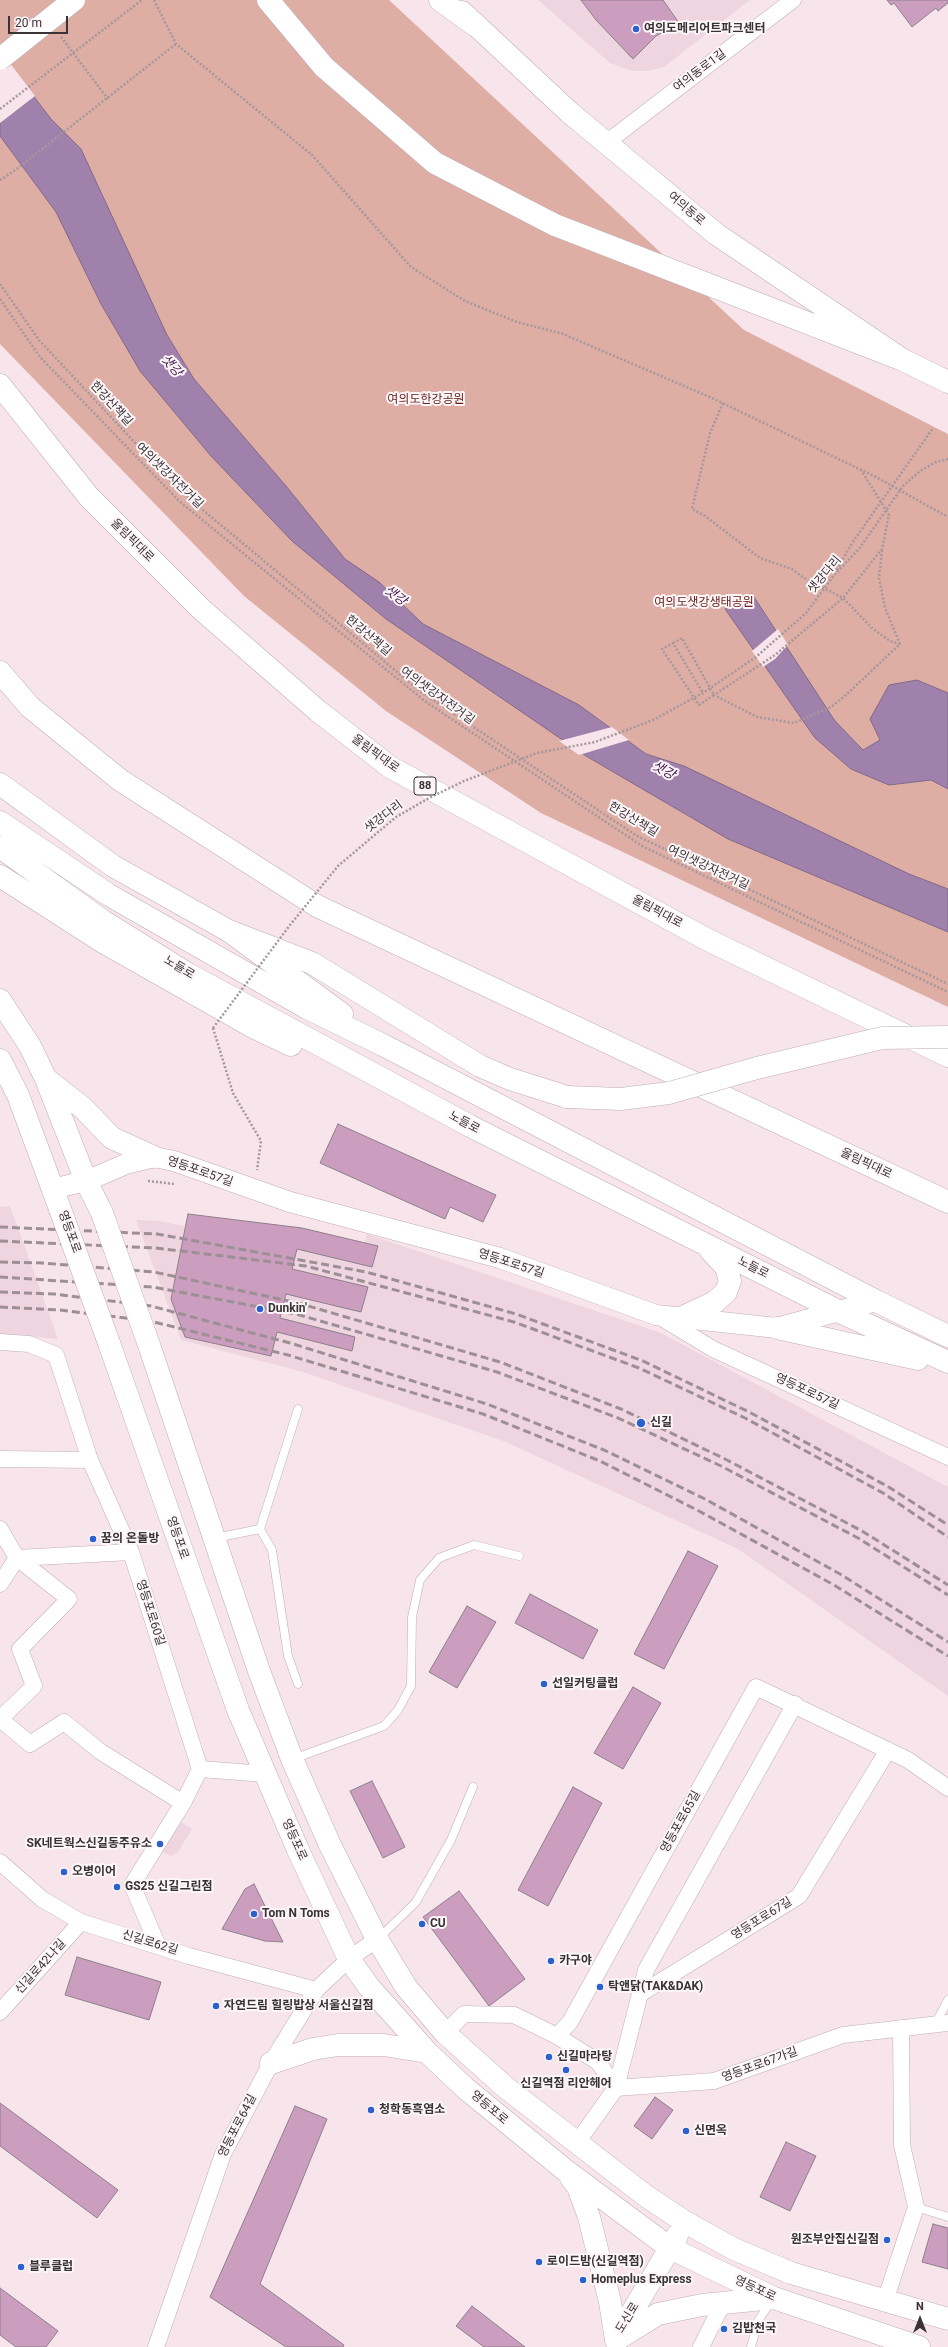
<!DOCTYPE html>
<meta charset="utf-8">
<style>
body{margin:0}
#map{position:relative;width:948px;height:2347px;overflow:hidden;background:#f8e5ec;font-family:Roboto,sans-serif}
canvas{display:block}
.north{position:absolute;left:900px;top:2299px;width:40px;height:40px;-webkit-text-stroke:3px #fdf6f9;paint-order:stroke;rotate:0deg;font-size:11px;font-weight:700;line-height:16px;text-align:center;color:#3a3336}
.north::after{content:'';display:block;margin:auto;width:14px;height:18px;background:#3a3336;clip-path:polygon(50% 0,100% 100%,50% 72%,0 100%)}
.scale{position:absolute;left:8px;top:16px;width:60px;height:18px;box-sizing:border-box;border:2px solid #3a3336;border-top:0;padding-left:5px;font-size:12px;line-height:14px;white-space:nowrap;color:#3a3336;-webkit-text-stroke:3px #fdf6f9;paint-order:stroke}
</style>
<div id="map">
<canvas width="948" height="2347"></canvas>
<div class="north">N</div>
<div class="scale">20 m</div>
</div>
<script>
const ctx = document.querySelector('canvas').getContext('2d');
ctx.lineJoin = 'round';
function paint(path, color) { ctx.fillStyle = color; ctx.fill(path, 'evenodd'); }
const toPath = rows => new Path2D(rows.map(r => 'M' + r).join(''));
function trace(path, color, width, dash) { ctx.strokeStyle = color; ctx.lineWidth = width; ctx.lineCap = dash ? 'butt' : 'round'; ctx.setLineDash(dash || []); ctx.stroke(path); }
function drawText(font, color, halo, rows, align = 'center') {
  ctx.font = font + ' Roboto,"Noto Sans KR",sans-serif'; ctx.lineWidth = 4; ctx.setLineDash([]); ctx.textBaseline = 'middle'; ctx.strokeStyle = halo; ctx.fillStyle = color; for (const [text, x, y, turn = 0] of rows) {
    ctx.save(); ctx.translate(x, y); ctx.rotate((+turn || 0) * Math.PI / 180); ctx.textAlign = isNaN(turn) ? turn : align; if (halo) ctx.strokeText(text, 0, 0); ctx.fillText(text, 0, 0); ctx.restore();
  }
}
const built = toPath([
 [538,0,750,0,664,67,646,71,632,71,610,63],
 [10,1206,58,1339,0,1334,0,1207],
 [136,1220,159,1221,360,1261,367,1234,661,1333,948,1487,948,1696,738,1549,506,1442,303,1372,181,1340],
 [176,1819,192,1829,178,1852,171,1856,159,1850]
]);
const green = toPath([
 [0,0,389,0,744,330,948,434,948,1007,541,813,386,711,244,596,0,344]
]);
const water = toPath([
 [0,52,51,119,81,149,167,335,194,379,286,486,345,559,379,582,423,624,579,705,646,754,684,766,909,874,948,889,948,932,728,839,586,756,386,619,292,541,211,456,140,371,101,304,56,212,0,136,0,52],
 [752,594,835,721,863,750,880,740,870,719,889,685,917,680,948,693,948,789,931,780,889,785,851,769,815,738,725,609,752,594]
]);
const pier = toPath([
 [0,50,35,96,0,123],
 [778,629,788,645,775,659,763,667,752,651],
 [612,727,629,740,579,755,559,741]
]);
const building = toPath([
 [581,0,663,0,679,23,656,36,633,59,596,20,581,0],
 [887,0,948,0,948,3,938,11,936,8,912,27,894,3,891,5,887,0],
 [338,1124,496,1195,483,1222,450,1207,445,1219,320,1163,338,1124],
 [188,1214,302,1228,378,1246,372,1267,297,1249,292,1269,368,1287,361,1312,286,1294,280,1318,355,1337,352,1351,277,1332,271,1356,185,1337,171,1299,188,1214],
 [688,1551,718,1566,664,1669,634,1654,688,1551],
 [530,1594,598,1630,583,1659,515,1623,530,1594],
 [467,1606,496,1622,457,1688,429,1672,467,1606],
 [633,1687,661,1703,623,1769,594,1753,633,1687],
 [372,1781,405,1847,383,1858,350,1791,372,1781],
 [573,1787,602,1803,548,1906,518,1890,573,1787],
 [254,1884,283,1942,265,1941,222,1929,245,1889,254,1884],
 [459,1891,525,1979,489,2006,423,1917,459,1891],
 [77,1957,161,1982,149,2020,65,1995,77,1957],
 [655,2097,673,2110,652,2139,634,2126,655,2097],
 [0,2103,118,2190,97,2218,0,2146,0,2103],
 [295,2106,327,2119,260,2284,344,2345,343,2347,286,2347,210,2297,295,2106],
 [786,2142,816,2156,790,2211,760,2197,786,2142],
 [933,2224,948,2228,948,2269,922,2262,933,2224],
 [0,2288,58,2331,46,2347,16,2347,0,2335,0,2288],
 [472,2306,525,2347,484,2347,456,2326,472,2306]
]);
const path = toPath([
 [154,0,176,44,312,155,411,267,465,301,517,322,563,334,712,398,876,477,948,517],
 [61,37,108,99],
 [0,180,14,171,176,44],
 [0,284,39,340,179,490,421,692,637,836,948,984],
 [0,299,40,357,179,501,426,702,642,846,948,992],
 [723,403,710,433,692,509,705,516,760,558,792,569,804,578,843,598,873,629,890,641,900,644,847,694,831,707,794,723,757,717,714,695,775,655,843,598,882,549,889,515,861,470],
 [882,550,879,578,885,608,900,644],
 [673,643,682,638,714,695,699,705,662,649,673,643,703,693],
 [213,1028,233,1093,261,1141,257,1170],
 [148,1181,175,1184]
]);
const service = toPath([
 [260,1529,272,1550,288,1656,298,1684],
 [215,1538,260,1529,298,1409],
 [293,1759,384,1726,398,1710,411,1686,412,1617,420,1580,439,1558,474,1545,519,1556],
 [378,1939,416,1902,451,1840,473,1787],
 [935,2024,948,2000],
 [916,2207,948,2217],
 [751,2347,758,2321,770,2303]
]);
const minor = toPath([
 [606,143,793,0],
 [660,1317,713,1349,948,1457],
 [0,1342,29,1344,56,1355,90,1460,131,1552,200,1769,183,1803,132,1885,158,1946],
 [0,1459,90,1460],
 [0,1529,17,1558,0,1584],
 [17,1558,131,1552],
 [0,1719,30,1744,64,1722,101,1752,183,1803],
 [0,1719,34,1686,20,1649,69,1599,17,1558],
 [200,1769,266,1774],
 [0,1862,42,1899,81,1922,189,1956,316,1990],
 [640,1994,799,1896,888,1750],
 [0,2012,81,1922],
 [445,2033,464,2014,514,2015,557,2036,570,2022,756,1687,908,1760,948,1788],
 [557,2036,598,2062,616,2088,714,2081,843,2035,948,2023],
 [576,2144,616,2088,646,1970,795,1704],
 [885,2301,916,2207,902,2145,901,2028],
 [156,2347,223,2154,271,2063,316,1990,349,1959,377,1939],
 [701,2347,723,2303]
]);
const tertiary = toPath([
 [52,1189,86,1181,126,1164,154,1157,174,1161,290,1202,500,1258,656,1315,777,1328,876,1301]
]);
const secondary = toPath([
 [268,0,324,67,435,163,555,225,903,360],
 [462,12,569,112,716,234,903,360,948,382],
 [0,1000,30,1046,46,1079,86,1181,102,1213],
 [0,1060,18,1095,60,1209],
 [46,1079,83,1108,112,1138,154,1157],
 [109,1343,238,1710,298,1850,349,1959,369,1987,427,2052,465,2088,565,2170,670,2248,774,2298,919,2347],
 [149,1345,259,1671,292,1759,330,1845,377,1939,406,1987,445,2033,505,2087,646,2196,685,2222,734,2249,791,2273,948,2319],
 [271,2063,313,2049,338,2045,384,2045,427,2052],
 [571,2178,578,2187,589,2217,610,2302,616,2340],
 [618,2336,677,2236],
 [616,2340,658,2314,702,2305,774,2298]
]);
const primary = toPath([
 [440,0,476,26],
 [0,784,113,866,229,931,342,1014],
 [0,822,109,895,307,1008,383,1045,876,1301,948,1336],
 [0,847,103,921,188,974,470,1126,840,1312,948,1362],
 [0,876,103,942,253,1027,291,1045],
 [681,1318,715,1302,726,1292,730,1281,726,1267,710,1250],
 [777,1328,918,1359]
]);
const trunk = toPath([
 [0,385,89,497,201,609,318,711,390,767,708,940,948,1056],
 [0,672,30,707,120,780,317,906,948,1202],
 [229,931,312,963,480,1066,510,1079,567,1097]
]);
const rail = toPath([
 [0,1227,157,1234,366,1272,516,1314,643,1361,749,1412,887,1486,948,1525],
 [0,1241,156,1248,306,1266,514,1322,639,1368,745,1418,883,1493,948,1537],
 [0,1262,42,1263,154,1272,298,1303,500,1362,621,1409,725,1459,862,1531,948,1585],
 [0,1277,153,1287,296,1314,497,1372,618,1418,721,1466,858,1538,948,1595],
 [0,1292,54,1294,151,1306,290,1343,487,1404,604,1450,705,1499,840,1574,948,1642],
 [0,1307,60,1310,150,1321,288,1355,483,1414,600,1461,699,1511,834,1585,948,1656]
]);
const pathBridge = toPath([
 [0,109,142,0],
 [837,570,852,543,933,428],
 [213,1028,290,925,338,866,396,817,429,798,464,781,537,753,595,742,653,720,703,693,756,657,806,613,835,574,859,549,903,486,920,471,936,462,948,459]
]);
const secondaryBridge = toPath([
 [60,1209,109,1343],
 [102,1213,149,1345]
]);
const primaryBridge = toPath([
 [0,59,74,0]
]);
const trunkBridge = toPath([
 [567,1097,621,1099,669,1093,757,1068,882,1038,948,1037]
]);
const markers = [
 [636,29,4,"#2a61cf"],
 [260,1309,4,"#2a61cf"],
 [641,1423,5,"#2a61cf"],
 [93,1539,4,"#2a61cf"],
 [544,1684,4,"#2a61cf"],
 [160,1844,4,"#2a61cf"],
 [64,1872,4,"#2a61cf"],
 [117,1887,4,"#2a61cf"],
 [254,1914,4,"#2a61cf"],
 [422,1924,4,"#2a61cf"],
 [551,1961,4,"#2a61cf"],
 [600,1987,4,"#2a61cf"],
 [216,2006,4,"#2a61cf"],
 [549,2057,4,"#2a61cf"],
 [566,2070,4,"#2a61cf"],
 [371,2110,4,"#2a61cf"],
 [686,2131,4,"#2a61cf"],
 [887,2240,4,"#2a61cf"],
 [539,2262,4,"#2a61cf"],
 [21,2267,4,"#2a61cf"],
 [583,2280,4,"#2a61cf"],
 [724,2329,4,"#2a61cf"]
];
const shields = [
 [425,786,22]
];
const shieldNames = [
 ["88",425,786]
];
const poiNames = [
 ["여의도메리어트파크센터",644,29],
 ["Dunkin'",268,1309],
 ["신길",650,1423],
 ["꿈의 온돌방",101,1539],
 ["선일커팅클럽",552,1684],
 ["SK네트웍스신길동주유소",152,1844,"right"],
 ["오병이어",72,1872],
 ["GS25 신길그린점",125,1887],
 ["Tom N Toms",262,1914],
 ["CU",430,1924],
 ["카구야",559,1961],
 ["탁앤닭(TAK&DAK)",608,1987],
 ["자연드림 힐링밥상 서울신길점",224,2006],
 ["신길마라탕",557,2057],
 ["신길역점 리안헤어",566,2084,"center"],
 ["청학동흑염소",379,2110],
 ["신면옥",694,2131],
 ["원조부안집신길점",879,2240,"right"],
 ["로이드밤(신길역점)",547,2262],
 ["블루클럽",29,2267],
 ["Homeplus Express",591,2280],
 ["김밥천국",732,2329]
];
const streetNames = [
 ["여의동로1길",700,71,-37],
 ["여의동로",686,209,40],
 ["한강산책길",111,404,47],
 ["여의샛강자전거길",169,476,44],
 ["올림픽대로",132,541,45],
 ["샛강다리",825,575,-50],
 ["한강산책길",368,636,40],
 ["여의샛강자전거길",437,696,36],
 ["올림픽대로",375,754,36],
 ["샛강다리",384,817,-37],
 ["한강산책길",633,820,31],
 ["여의샛강자전거길",708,868,25],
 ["올림픽대로",657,912,28],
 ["노들로",179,968,31],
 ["노들로",464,1123,28],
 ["올림픽대로",866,1164,25],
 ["영등포로57길",200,1172,19],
 ["영등포로",69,1232,70],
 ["영등포로57길",511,1264,18],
 ["노들로",753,1268,27],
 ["영등포로57길",807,1392,25],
 ["영등포로",177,1538,71],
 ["영등포로60길",150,1613,72],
 ["영등포로65길",681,1822,-61],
 ["영등포로",294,1840,66],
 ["영등포로67길",762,1919,-32],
 ["신길로62길",150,1943,17],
 ["신길로42나길",41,1967,-48],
 ["영등포로67가길",760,2065,-20],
 ["영등포로",489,2108,40],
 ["영등포로64길",238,2126,-63],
 ["영등포로",755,2289,25],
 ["도신로",628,2318,-59]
];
const parkNames = [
 ["여의도한강공원",426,400],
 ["여의도샛강생태공원",704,603]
];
const waterNames = [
 ["샛강",171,366,50],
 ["샛강",395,596,38],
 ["샛강",663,771,29]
];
paint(built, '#efd5df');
paint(green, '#deada4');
paint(water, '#a081ac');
trace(water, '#816a89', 1);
paint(pier, '#f8e5ec');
paint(building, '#cb9ec0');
trace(building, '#8d808a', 1);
trace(service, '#bfadb4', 9);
trace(minor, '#bfadb4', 17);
trace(tertiary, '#bfadb4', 21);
trace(secondary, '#bfadb4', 23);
trace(primary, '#bfadb4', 23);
trace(trunk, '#bfadb4', 23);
trace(path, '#a5989d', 2.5, [2, 2]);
trace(service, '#fff', 8);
trace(minor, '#fff', 16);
trace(tertiary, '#fff', 20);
trace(secondary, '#fff', 22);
trace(primary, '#fff', 22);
trace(trunk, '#fff', 22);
trace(rail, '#9d9095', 3, [8, 4]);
trace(secondaryBridge, '#bfadb4', 23, []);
trace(primaryBridge, '#bfadb4', 23, []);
trace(trunkBridge, '#bfadb4', 23, []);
trace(pathBridge, '#a5989d', 2.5, [2, 2]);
trace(secondaryBridge, '#fff', 22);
trace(primaryBridge, '#fff', 22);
trace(trunkBridge, '#fff', 22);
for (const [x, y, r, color] of markers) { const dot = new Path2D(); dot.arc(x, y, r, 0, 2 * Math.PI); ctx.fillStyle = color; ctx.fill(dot); trace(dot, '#fdf6f9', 1.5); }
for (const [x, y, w] of shields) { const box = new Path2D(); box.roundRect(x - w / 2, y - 9, w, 18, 3); ctx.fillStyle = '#fdf6f9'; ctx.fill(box); trace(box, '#3a3336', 1); }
drawText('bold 11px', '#3a3336', null, shieldNames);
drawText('bold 12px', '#3a3336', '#fdf6f9', poiNames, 'left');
drawText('12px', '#3a3336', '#fdf6f9', streetNames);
drawText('12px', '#68221a', '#fdf6f9', parkNames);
drawText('italic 13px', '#441c52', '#fdf6f9', waterNames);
</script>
